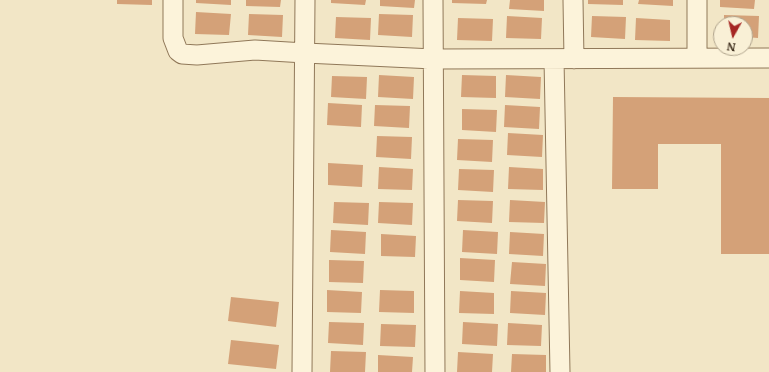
<!DOCTYPE html>
<style>
body{margin:0}
#map{position:relative;width:769px;height:372px;overflow:hidden;background:#f2e6c6;font-family:Merriweather,serif}
canvas{display:block}
.north{position:absolute;left:713px;top:16px;width:40px;height:40px;box-sizing:border-box;background:#f9f0d6;border:1px solid #afa38c;border-radius:50%;rotate:188deg;font-size:11px;font-weight:700;line-height:16px;text-align:center;color:#3f2f1e}
.north::after{content:'';display:block;margin:auto;width:14px;height:18px;background:#a52623;clip-path:polygon(50% 0,100% 100%,50% 72%,0 100%)}
</style>
<div id="map">
<canvas width="769" height="372"></canvas>
<div class="north">N</div>
</div>
<script>
const ctx = document.querySelector('canvas').getContext('2d');
ctx.lineJoin = 'round';
function paint(path, color) { ctx.fillStyle = color; ctx.fill(path, 'evenodd'); }
const toPath = rows => new Path2D(rows.map(r => 'M' + r).join(''));
function trace(path, color, width, dash) { ctx.strokeStyle = color; ctx.lineWidth = width; ctx.lineCap = dash ? 'butt' : 'round'; ctx.setLineDash(dash || []); ctx.stroke(path); }
const building = toPath([
 [117,0,152,0,152,5,117,4],
 [196,0,231,0,231,5,196,3],
 [246,0,281,0,280,7,246,6],
 [331,0,366,0,365,5,331,3],
 [380,0,415,0,414,8,380,6],
 [452,0,487,0,486,4,452,3],
 [510,0,544,0,544,11,509,9],
 [588,0,623,0,623,5,588,4],
 [639,0,673,0,673,6,638,4],
 [720,0,755,0,754,9,720,7],
 [196,12,231,14,229,35,195,34],
 [249,14,283,15,282,37,248,35],
 [379,14,413,15,412,37,378,35],
 [724,15,759,16,758,38,745,37,745,24,724,24],
 [507,16,542,18,541,39,506,38],
 [592,16,626,17,625,39,591,37],
 [336,17,371,18,370,40,335,38],
 [458,18,493,19,492,41,457,40],
 [636,18,670,20,670,41,635,40],
 [379,75,414,77,413,99,378,97],
 [462,75,496,76,496,98,461,97],
 [506,75,541,77,540,99,505,97],
 [332,76,367,77,366,99,331,97],
 [613,97,769,98,769,254,721,254,721,144,658,144,658,189,612,189],
 [328,103,362,105,361,127,327,125],
 [375,105,410,106,409,128,374,126],
 [505,105,540,107,539,129,504,127],
 [462,109,497,110,496,132,462,130],
 [508,133,543,135,542,157,507,155],
 [377,136,412,137,411,159,376,157],
 [458,139,493,140,492,162,457,160],
 [328,163,363,165,362,187,328,185],
 [379,167,413,169,412,190,378,189],
 [509,167,543,169,543,190,508,189],
 [459,169,494,170,493,192,458,190],
 [458,200,493,201,492,223,457,221],
 [510,200,545,202,544,223,509,222],
 [334,202,369,203,368,225,333,223],
 [379,202,413,203,412,225,378,223],
 [331,230,366,232,365,254,330,252],
 [463,230,498,232,497,254,462,252],
 [510,232,544,234,543,256,509,254],
 [381,234,416,236,415,257,381,256],
 [460,258,495,260,494,282,460,280],
 [329,260,364,261,363,283,329,282],
 [512,262,546,264,545,286,510,284],
 [327,290,362,292,361,313,327,312],
 [380,290,414,291,414,313,379,312],
 [460,291,494,293,494,314,459,313],
 [511,291,546,293,545,315,510,313],
 [231,297,279,302,276,327,228,321],
 [329,322,364,323,363,345,328,343],
 [463,322,498,324,497,346,462,344],
 [508,323,542,325,541,346,507,345],
 [381,324,416,325,415,347,380,346],
 [231,340,279,345,276,369,228,364],
 [331,351,366,352,365,372,330,372],
 [458,352,493,354,492,372,457,372],
 [512,354,546,355,546,372,511,372],
 [378,355,413,357,412,372,378,372]
]);
const minor = toPath([
 [173,0,173,38,178,51,182,54,197,55,255,50,305,53,434,59,769,58],
 [433,0,435,372],
 [573,0,574,59],
 [697,0,697,58],
 [554,59,560,372],
 [302,372,305,0]
]);
paint(building, '#d4a178');
trace(minor, '#907859', 21);
trace(minor, '#fcf3da', 19);
</script>
